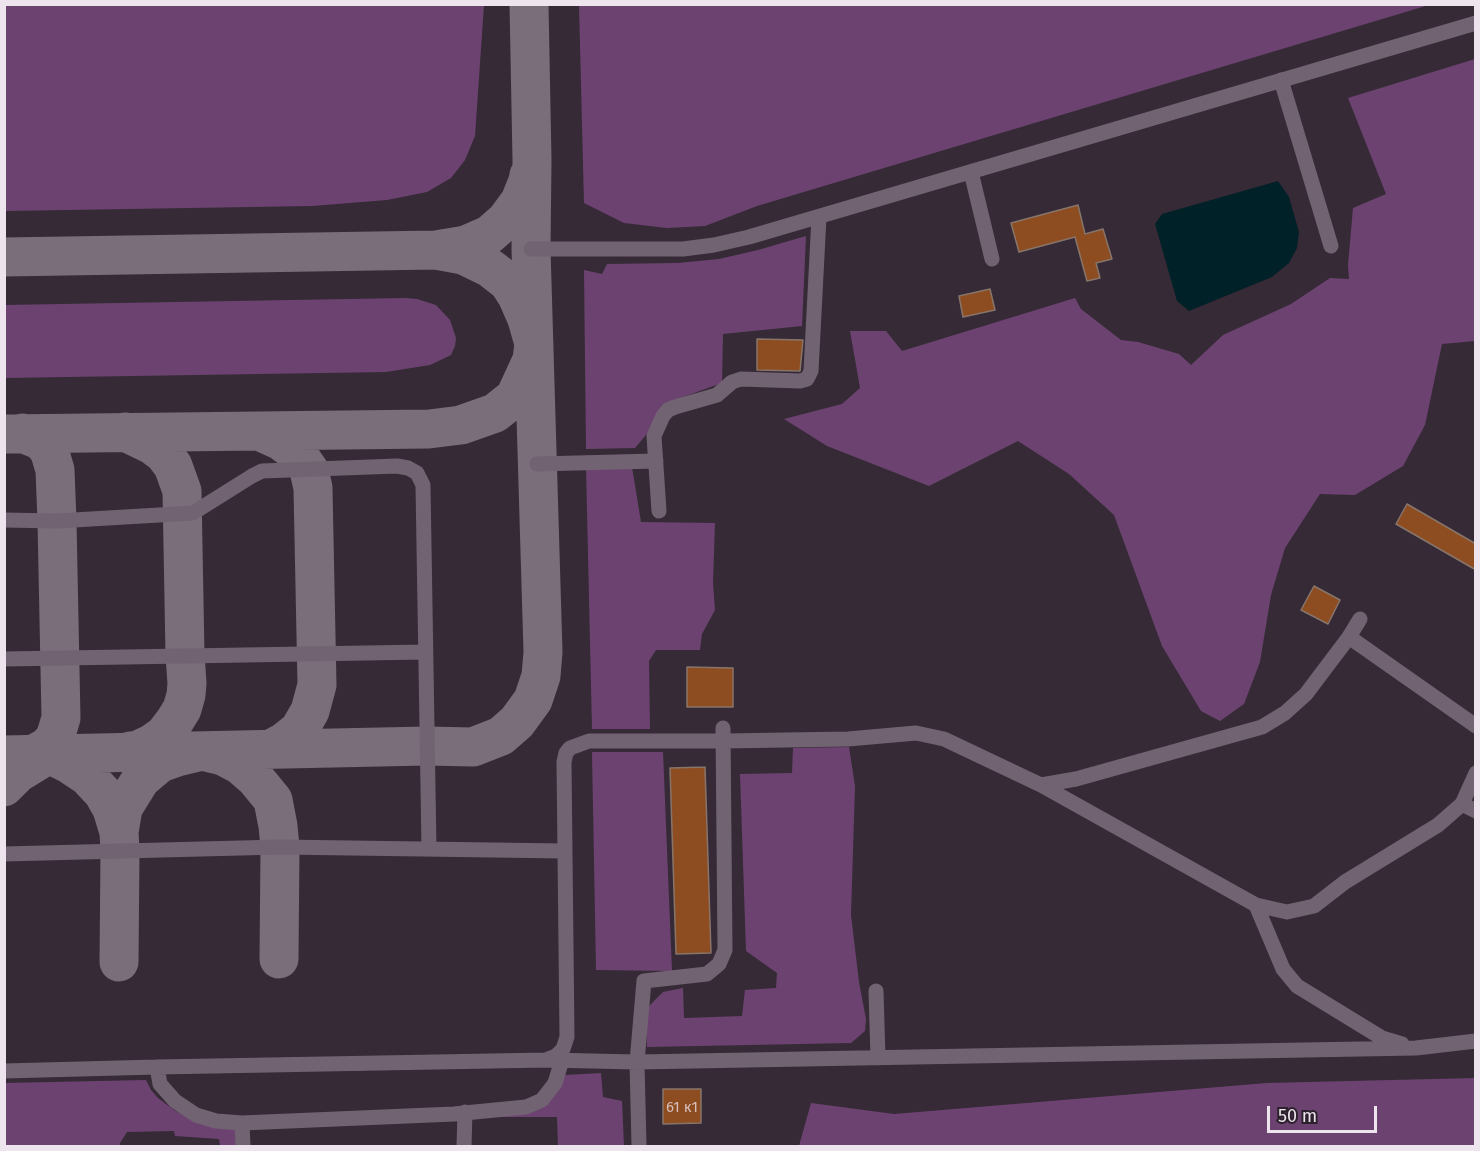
<!DOCTYPE html>
<meta charset="utf-8">
<style>
body{margin:0}
#map{position:relative;width:1480px;height:1151px;overflow:hidden;background:#362a37;font-family:"Fira Sans",sans-serif}
canvas{display:block}
.frame{position:absolute;inset:0;border:6px solid #ede4ed;pointer-events:none}
.scale{position:absolute;left:1267px;top:1106px;width:110px;height:27px;box-sizing:border-box;border:3px solid #ede4ed;border-top:0;padding-left:8px;font-size:18px;line-height:21px;white-space:nowrap;color:#ede4ed;-webkit-text-stroke:4px #2c202d;paint-order:stroke}
</style>
<div id="map">
<canvas width="1480" height="1151"></canvas>
<div class="frame"></div>
<div class="scale">50 m</div>
</div>
<script>
const ctx = document.querySelector('canvas').getContext('2d');
ctx.lineJoin = 'round';
function paint(path, color) { ctx.fillStyle = color; ctx.fill(path, 'evenodd'); }
const toPath = rows => new Path2D(rows.map(r => 'M' + r).join(''));
function trace(path, color, width, dash) { ctx.strokeStyle = color; ctx.lineWidth = width; ctx.lineCap = dash ? 'butt' : 'round'; ctx.setLineDash(dash || []); ctx.stroke(path); }
function drawText(font, color, halo, rows, align = 'center') {
  ctx.font = font + ' "Fira Sans",sans-serif'; ctx.lineWidth = 5; ctx.setLineDash([]); ctx.textBaseline = 'middle'; ctx.strokeStyle = halo; ctx.fillStyle = color; for (const [text, x, y, turn = 0] of rows) {
    ctx.save(); ctx.translate(x, y); ctx.rotate((+turn || 0) * Math.PI / 180); ctx.textAlign = isNaN(turn) ? turn : align; if (halo) ctx.strokeText(text, 0, 0); ctx.fillText(text, 0, 0); ctx.restore();
  }
}
const green = toPath([
 [4,5,484,5,475,136,465,160,451,178,427,192,387,200,312,206,5,211],
 [579,5,579,4,1429,5,757,206,705,226,667,228,624,223,584,203],
 [1475,59,1475,341,1442,344,1425,425,1403,466,1355,495,1320,494,1285,548,1271,595,1260,662,1244,704,1220,721,1201,711,1162,646,1114,515,1069,474,1018,441,929,486,827,446,784,419,842,404,860,388,850,331,886,331,902,351,1075,298,1081,309,1121,340,1138,342,1179,354,1191,365,1223,335,1291,304,1330,278,1349,279,1348,265,1353,208,1386,194,1348,98],
 [806,236,802,326,723,334,722,383,669,402,646,435,635,448,586,449,584,270,602,274,607,264,678,263,719,259,758,250],
 [406,298,417,299,436,305,450,320,456,338,455,346,451,355,430,365,386,372,5,378,5,305],
 [586,467,632,467,641,522,715,523,713,583,715,610,702,634,700,650,656,650,649,661,650,729,592,729],
 [849,747,855,786,851,915,859,982,866,1019,865,1031,851,1043,647,1047,646,1009,663,992,683,988,684,1018,742,1016,745,990,776,988,777,973,746,951,740,774,792,773,793,748],
 [592,752,663,752,672,971,596,970],
 [601,1073,603,1097,622,1101,624,1146,558,1146,557,1117,491,1117,530,1109,564,1075],
 [1475,1078,1475,1146,799,1146,811,1103,894,1114,1267,1083],
 [146,1080,151,1090,158,1098,174,1110,193,1120,236,1129,237,1146,220,1146,219,1139,175,1136,174,1131,127,1132,120,1143,120,1146,5,1146,4,1083]
]);
const water = toPath([
 [1278,181,1289,197,1299,232,1297,248,1289,263,1272,277,1189,311,1177,301,1155,224,1162,214]
]);
const taxiway = toPath([
 [4,257,436,250],
 [259,431,281,441,298,454,309,470,313,488,317,685,310,711,299,730,284,742,269,750],
 [125,432,152,445,164,454,173,466,182,491,185,655,187,683,186,695,182,709,174,722,164,735,151,744,138,750,130,751],
 [22,433,39,440,46,446,50,453,55,470,57,521,61,718,55,738,47,747,34,754],
 [4,434,429,429,461,425,495,413,515,397,532,360,534,344,527,319,517,296,508,282,490,268,463,255,436,250,466,245,489,235,506,220,520,201,528,181,529,175],
 [4,755,427,746,473,747,501,736,517,722,533,700,541,676,543,652,531,249,532,160,529,4],
 [4,787,18,773,49,754,69,764,87,776,103,793,112,809,119,832],
 [119,962,120,851,119,832,123,808,141,779,160,763,177,757,202,751,223,756,240,765,255,778,273,800,278,826,280,847,279,959]
]);
const building = toPath([
 [1078,205,1085,234,1103,229,1112,259,1096,263,1100,278,1087,281,1075,237,1019,252,1011,223,1078,205],
 [990,289,995,310,963,317,959,296,990,289],
 [757,339,803,340,800,371,757,370,757,339],
 [1407,504,1476,544,1476,570,1396,524,1407,504],
 [1314,586,1340,600,1328,624,1301,610,1314,586],
 [687,667,733,668,733,707,687,707,687,667],
 [705,767,711,953,676,954,670,768,705,767],
 [663,1089,701,1089,701,1123,663,1124,663,1089]
]);
const minor = toPath([
 [1281,80,1331,246],
 [971,172,992,259],
 [531,249,683,249,714,245,749,237,1476,23],
 [537,464,656,461],
 [659,511,654,436,663,416,668,410,675,407,717,395,732,382,741,379,800,381,807,379,811,371,819,217],
 [4,520,57,521,193,513,252,476,262,471,397,466,408,468,417,473,423,485,429,848],
 [1349,637,1476,726],
 [4,659,425,652],
 [1041,785,1076,779,1262,727,1285,713,1306,694,1349,637,1360,619],
 [1462,804,1476,811],
 [4,854,280,847,564,851],
 [1256,905,1287,912,1314,906,1345,882,1438,825,1462,804,1476,773],
 [876,991,878,1058],
 [548,1059,556,1056,563,1049,567,1037,564,762,566,753,570,748,589,741,724,741,848,739,916,733,944,739,1041,785,1256,905,1283,969,1297,986,1382,1038,1402,1044],
 [157,1067,160,1084,175,1101,196,1115,216,1121,242,1123,454,1114,526,1107,542,1100,555,1083,562,1060],
 [4,1071,157,1067,547,1060,637,1062,1416,1048,1476,1041],
 [242,1123,243,1146],
 [464,1146,465,1112],
 [639,1146,637,1062,644,981,707,974,719,964,725,950,723,728]
]);
const numberNames = [
 ["61 к1",682,1108]
];
paint(green, '#6c4370');
paint(water, '#002127');
trace(taxiway, '#7a6e7a', 39);
paint(building, '#8e4c21');
trace(building, '#88756a', 1.5);
trace(minor, '#726373', 15);
drawText('15px', '#d5beba', null, numberNames);
</script>
